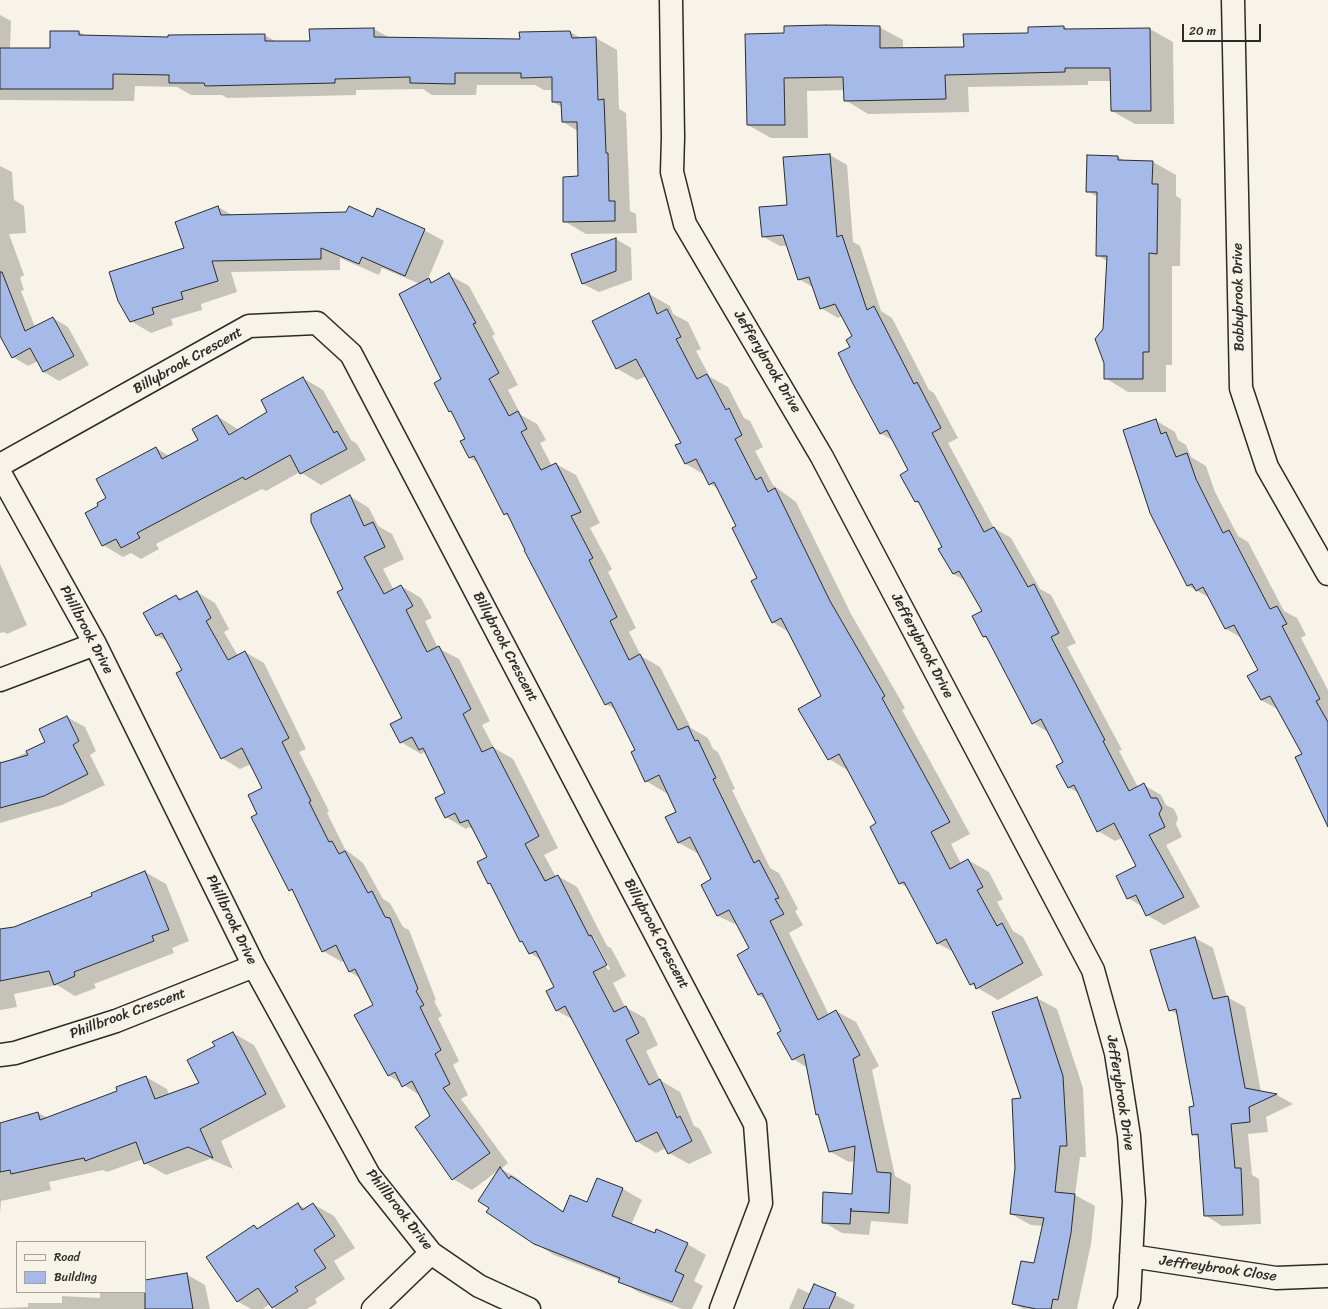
<!DOCTYPE html>
<style>
body{margin:0}
#map{position:relative;width:1328px;height:1309px;overflow:hidden;background:#f7f3e8;font-family:Sriracha,sans-serif}
canvas{display:block}
.legend{position:absolute;left:16px;top:1241px;width:130px;height:52px;box-sizing:border-box;background:#f7f3e8;border:1px solid #a5a39c;margin:0;padding:5px 7px;list-style:none;font-size:12px;color:#2b2b2b}
.legend li{display:flex;align-items:center;gap:8px;height:20px}
.legend b{width:20px;border:1px solid #a5a39c}
.scale{position:absolute;left:1182px;top:24px;width:79px;height:18px;box-sizing:border-box;border:2px solid #2b2b2b;border-top:0;padding-left:5px;font-size:12px;line-height:14px;white-space:nowrap;color:#2b2b2b;-webkit-text-stroke:3px #f7f3e8;paint-order:stroke}
</style>
<div id="map">
<canvas width="1328" height="1309"></canvas>
<ul class="legend">
<li><b style="height:5px;background:#f7f3e8"></b>Road</li>
<li><b style="height:11px;background:#a6bae9"></b>Building</li>
</ul>
<div class="scale">20 m</div>
</div>
<script>
const ctx = document.querySelector('canvas').getContext('2d');
ctx.lineJoin = 'round';
function paint(path, color) { ctx.fillStyle = color; ctx.fill(path, 'evenodd'); }
const toPath = rows => new Path2D(rows.map(r => 'M' + r).join(''));
function trace(path, color, width, dash) { ctx.strokeStyle = color; ctx.lineWidth = width; ctx.lineCap = dash ? 'butt' : 'round'; ctx.setLineDash(dash || []); ctx.stroke(path); }
function drawText(font, color, halo, rows, align = 'center') {
  ctx.font = font + ' Sriracha,sans-serif'; ctx.lineWidth = 3; ctx.setLineDash([]); ctx.textBaseline = 'middle'; ctx.strokeStyle = halo; ctx.fillStyle = color; for (const [text, x, y, turn = 0] of rows) {
    ctx.save(); ctx.translate(x, y); ctx.rotate((+turn || 0) * Math.PI / 180); ctx.textAlign = isNaN(turn) ? turn : align; if (halo) ctx.strokeText(text, 0, 0); ctx.fillText(text, 0, 0); ctx.restore();
  }
}
const shadow = toPath([
 [0,15,11,21,10,49,51,49,51,32,79,32,86,36,169,38,264,35,277,42,311,42,374,29,390,38,521,40,570,32,581,38,596,38,617,50,619,109,626,113,630,211,636,214,637,233,586,234,564,221,579,177,578,131,563,122,562,107,553,102,553,90,544,90,535,85,477,85,476,95,432,95,423,89,356,90,356,95,227,98,222,95,191,95,177,87,135,86,134,101,0,100],
 [879,27,903,40,903,48,965,48,1064,27,1070,30,1150,29,1173,42,1174,124,1135,124,1112,111,1111,81,1088,81,1088,85,968,87,969,112,868,114,845,100,845,90,807,91,808,138,771,138,748,125,786,34],
 [830,155,847,165,853,242,860,246,881,311,892,318,929,390,934,393,958,438,948,443,994,528,1011,538,1040,589,1051,595,1076,643,1067,647,1122,750,1119,751,1138,787,1144,785,1161,795,1166,805,1174,809,1178,818,1176,824,1182,837,1166,845,1200,907,1164,925,1147,915,1143,907,1128,898,1137,866,1122,838,1115,841,1098,831,1079,793,1069,788,1064,763,1048,732,1033,723,989,640,984,637,983,612,966,581,953,574,943,547,920,504,916,502,902,475,910,471,894,441,880,433,851,348,853,337,842,316,838,318,821,308,814,288,799,279,788,246,780,246,762,236],
 [1088,156,1118,157,1125,161,1153,162,1176,175,1176,196,1181,199,1180,266,1172,266,1172,365,1166,365,1166,392,1128,392,1105,378,1104,330,1107,261,1097,255,1098,197,1087,191],
 [0,166,12,172,14,200,24,206,26,233,9,234,24,275,20,278,24,290,21,291,35,327,53,318,68,327,89,365,59,381,44,372,38,361,28,366,13,357,0,334],
 [218,207,232,215,374,218,424,230,444,241,428,279,434,283,449,275,469,286,495,334,492,336,518,385,508,390,521,415,537,424,546,440,540,443,552,466,556,464,576,475,600,523,590,528,612,569,608,572,636,628,629,632,641,656,660,667,691,728,708,738,713,749,718,752,735,789,732,790,770,868,779,873,798,909,795,911,803,925,789,933,829,1015,836,1011,856,1022,879,1066,872,1070,895,1176,911,1185,908,1224,871,1221,869,1235,842,1233,823,1222,853,1195,855,1161,849,1162,829,1151,820,1116,817,1114,808,1068,793,1059,782,1031,765,999,758,995,751,949,739,926,718,916,702,885,712,880,699,854,679,843,667,817,677,812,668,792,666,793,646,781,637,750,616,710,606,704,511,518,505,514,478,463,470,458,466,439,453,413,450,411,420,284,382,268,379,275,340,258,340,270,231,272,237,292,201,304,202,310,171,319,173,325,151,333,131,321],
 [616,239,631,248,632,280,599,292,583,284],
 [649,294,670,306,673,314,688,322,701,349,696,351,710,377,728,387,744,418,750,421,763,447,755,451,773,485,796,502,851,614,905,708,902,710,970,834,951,844,961,864,968,860,989,872,1003,899,997,902,1013,931,1023,937,1043,975,998,1000,971,984,955,953,937,943,908,888,900,883,878,824,849,771,829,759,823,696,789,632,772,622,738,526,719,489,710,484,705,475,686,464,677,446,682,443,647,376,637,380,616,368],
 [303,378,323,390,351,440,357,444,366,460,321,485,300,472,266,491,262,489,156,544,159,549,141,559,131,553,123,557,103,545,100,507,156,448,169,456,199,440,217,416,239,430,269,413],
 [1155,420,1175,432,1178,440,1186,445,1191,457,1206,466,1215,492,1238,536,1248,542,1284,611,1297,618,1306,635,1301,638,1328,690,1328,812,1303,755,1279,710,1261,700,1259,671,1242,638,1226,629,1210,598,1188,586],
 [350,496,369,508,378,526,392,534,404,559,383,569,394,590,401,586,421,598,432,618,425,621,438,648,459,659,490,721,482,725,494,748,513,759,558,848,544,855,556,877,558,876,577,887,607,946,611,948,626,976,613,983,625,1007,645,1018,658,1045,646,1051,660,1080,680,1092,694,1126,700,1129,712,1153,689,1164,669,1153,666,1148,656,1153,636,1141,574,1020,557,1011,547,991,555,987,541,960,530,953,525,944,521,941,493,885,489,883,488,858,474,830,469,827,466,829,446,817,446,794,427,754,424,752,421,754,401,742,403,718,344,589],
 [592,938,594,938,610,969,608,970],
 [0,564,27,625,7,634,4,632,0,633],
 [197,592,215,603,229,629,224,632,238,656,245,652,264,663,306,749,299,752,329,811,327,813,345,849,363,863,383,899,390,903,403,927,409,930,436,1000,434,1001,442,1016,438,1018,459,1061,453,1065,468,1095,461,1099,508,1163,501,1169,519,1179,522,1184,564,1212,588,1203,597,1179,623,1189,642,1200,631,1225,687,1244,706,1255,694,1281,703,1286,692,1309,682,1309,638,1292,620,1280,554,1255,535,1243,491,1208,500,1169,472,1190,453,1179,432,1116,421,1096,388,1075,375,1005,360,978,350,972,344,961,342,962,323,951,294,892,290,890,259,815,264,788,251,764,240,769,222,758,183,670,169,642,157,636,176,596,182,599],
 [67,717,85,727,96,751,90,755,105,785,62,805,0,823,0,761,4,763,46,743],
 [145,872,166,884,189,941,172,948,174,953,94,984,96,988,75,996,57,985,14,994,17,1007,0,1010,0,930,15,928,93,897],
 [1195,938,1213,948,1227,997,1245,1007,1261,1092,1277,1095,1293,1104,1266,1117,1268,1132,1248,1134,1252,1175,1259,1179,1261,1224,1222,1226,1205,1215,1199,1138,1193,1134,1195,1107,1178,1015,1170,1010],
 [1037,998,1057,1009,1083,1088,1086,1157,1080,1157,1075,1195,1095,1206,1091,1244,1077,1309,1023,1309,1013,1303,1035,1265,1043,1226,1031,1225,1011,1214,1022,1099],
 [233,1033,254,1045,286,1107,221,1141,233,1169,210,1159,166,1175,145,1163,143,1159,107,1172,103,1170,49,1182,51,1190,1,1201,0,1214,0,1124,38,1113,48,1118,119,1091,146,1077,167,1089,169,1095,200,1083,216,1047],
 [298,1204,306,1209,313,1204,334,1216,355,1248,334,1261,345,1279,315,1299,317,1303,307,1309,275,1309,270,1304,263,1309,251,1309,237,1301,254,1226,259,1229],
 [186,1274,205,1285,210,1309,0,1309,0,1308,28,1307,28,1303,62,1303,62,1296,100,1298,100,1292,145,1292,145,1281],
 [815,1285,855,1305,853,1309,789,1309,798,1288,811,1294]
]);
const building = toPath([
 [826,25,880,26,880,48,964,47,963,34,1028,33,1028,27,1064,26,1064,29,1150,28,1151,111,1111,111,1110,68,1065,68,1065,72,945,75,946,99,844,101,843,77,784,78,785,125,747,125,745,34,784,33,784,26,826,25],
 [374,28,374,37,520,39,519,32,570,31,572,38,596,37,598,100,604,99,606,153,608,153,609,201,615,201,615,221,563,222,563,177,578,176,577,122,562,122,561,102,552,102,552,77,521,78,521,73,455,73,455,84,410,83,410,77,335,79,335,83,205,86,204,83,169,83,169,75,113,74,113,89,0,89,0,48,50,48,50,31,79,31,79,35,168,37,168,35,265,34,265,41,310,41,309,29,374,28],
 [830,154,837,237,842,235,867,310,874,306,914,384,917,382,941,428,932,433,984,532,994,527,1028,587,1034,584,1059,633,1051,637,1105,740,1103,741,1129,791,1144,783,1151,798,1157,798,1162,808,1159,814,1165,827,1149,835,1184,897,1146,916,1136,895,1127,899,1116,876,1136,866,1114,823,1097,832,1074,785,1068,788,1056,766,1063,762,1041,719,1032,724,986,636,983,637,972,616,982,611,959,571,953,574,938,549,942,547,918,501,915,502,900,475,908,470,887,430,880,434,852,382,838,353,850,347,846,340,852,336,835,304,820,309,809,277,798,280,783,235,762,237,759,207,787,205,783,157,830,154],
 [1087,155,1118,156,1118,160,1153,161,1152,184,1158,184,1157,254,1149,253,1149,352,1143,352,1143,379,1104,379,1104,363,1095,339,1103,329,1107,256,1096,256,1097,192,1086,192,1087,155],
 [218,206,221,215,346,212,349,206,373,217,377,208,425,229,405,276,362,257,359,264,321,248,321,259,212,261,218,281,181,292,183,299,152,308,154,314,130,322,118,301,109,272,184,248,175,222,218,206],
 [616,238,616,271,582,284,571,254,616,238],
 [0,272,2,272,25,331,53,317,74,356,43,372,30,348,12,358,0,336,0,272],
 [449,273,476,323,473,324,499,373,489,379,509,416,518,411,527,429,521,432,541,470,556,463,581,512,571,516,593,558,589,560,617,617,610,621,629,660,640,654,678,730,688,726,695,741,698,740,716,778,713,779,754,863,759,860,779,898,775,899,784,914,770,921,818,1020,836,1010,860,1055,853,1059,877,1172,891,1173,889,1213,851,1211,851,1208,850,1224,822,1223,823,1192,852,1194,855,1146,829,1152,818,1114,816,1115,804,1054,792,1060,777,1033,781,1031,762,993,758,995,737,955,749,948,729,910,717,916,701,885,711,879,690,837,678,843,665,817,676,812,659,775,645,782,631,752,635,750,611,702,605,705,524,550,525,550,507,513,504,515,474,456,469,458,460,441,465,439,451,411,449,412,434,383,441,379,399,294,429,278,431,283,449,273],
 [649,293,657,314,667,309,681,337,676,339,697,379,707,374,726,410,729,408,742,435,735,439,756,480,761,477,768,492,775,488,830,601,885,696,882,698,950,822,931,832,950,869,968,859,983,887,977,890,997,926,1002,923,1023,963,976,989,974,983,970,985,946,939,937,944,904,882,899,884,870,827,876,823,839,754,828,760,798,709,821,696,781,618,772,623,751,581,757,578,732,528,736,526,714,482,709,485,696,459,685,464,675,445,681,443,636,359,616,369,592,321,649,293],
 [303,377,334,433,337,431,347,449,300,474,290,455,245,480,243,477,137,533,140,538,121,548,116,539,102,546,85,513,98,506,97,503,106,498,96,479,156,447,162,459,198,440,192,429,217,415,229,435,267,412,261,400,303,377],
 [1156,419,1161,434,1166,432,1176,457,1187,453,1196,479,1223,533,1229,530,1270,609,1277,606,1287,624,1282,626,1320,699,1316,701,1328,722,1328,827,1295,757,1302,754,1270,696,1261,700,1247,676,1258,670,1234,625,1225,629,1203,587,1196,591,1192,584,1187,586,1150,513,1123,430,1156,419],
 [350,495,364,526,373,522,385,547,364,557,384,594,401,585,413,606,406,610,427,652,439,646,471,709,463,714,482,752,493,747,539,836,525,844,545,881,558,875,589,936,591,935,607,965,593,972,614,1012,626,1006,639,1033,626,1040,649,1085,660,1079,677,1118,680,1116,692,1141,668,1154,657,1132,636,1142,565,1006,556,1011,546,991,554,987,536,951,529,954,522,941,520,942,490,883,488,884,477,862,487,857,468,820,460,823,455,813,445,818,435,798,445,793,423,748,419,750,412,737,400,743,390,724,402,718,337,592,343,589,311,522,311,514,350,495],
 [197,591,211,618,206,621,228,660,245,651,289,738,282,742,311,801,309,802,329,842,332,841,339,854,345,851,368,893,372,891,385,917,390,918,418,989,416,991,424,1005,420,1007,441,1050,435,1054,450,1084,443,1088,490,1153,452,1180,415,1127,430,1116,412,1081,402,1087,395,1072,388,1076,354,1015,373,1005,355,969,349,972,336,945,322,952,292,889,289,891,251,817,257,814,248,795,262,788,242,748,221,759,176,673,182,670,162,633,156,636,143,613,176,595,179,600,197,591],
 [67,716,79,741,73,745,88,774,44,796,0,808,0,763,28,755,26,751,45,742,39,729,67,716],
 [145,871,169,930,152,936,154,941,74,972,75,976,54,985,49,971,0,981,0,929,14,927,92,896,91,893,145,871],
 [1195,937,1213,999,1228,996,1245,1088,1277,1094,1249,1107,1250,1122,1231,1124,1235,1168,1241,1168,1243,1215,1204,1216,1198,1134,1192,1135,1189,1107,1194,1106,1176,1009,1169,1011,1150,950,1195,937],
 [1037,997,1063,1076,1067,1146,1060,1146,1055,1192,1075,1194,1071,1233,1058,1300,1053,1299,1051,1309,1036,1309,1012,1304,1021,1261,1034,1263,1044,1218,1010,1214,1015,1168,1012,1099,1021,1098,992,1012,1037,997],
 [233,1032,266,1094,200,1129,213,1158,188,1147,144,1164,136,1142,85,1161,84,1158,11,1174,10,1170,0,1172,0,1123,38,1112,40,1120,117,1091,116,1087,146,1076,155,1099,199,1083,187,1060,215,1046,212,1042,233,1032],
 [500,1167,509,1179,511,1176,563,1212,570,1195,587,1202,597,1178,623,1188,612,1216,655,1233,656,1229,688,1243,675,1271,684,1275,672,1302,618,1282,620,1278,534,1244,486,1212,489,1208,478,1201,500,1167],
 [298,1203,302,1210,313,1203,335,1236,314,1250,326,1268,295,1287,298,1291,272,1308,258,1288,237,1302,206,1257,254,1225,257,1229,298,1203],
 [187,1273,193,1309,145,1309,145,1280,187,1273],
 [814,1284,836,1293,829,1309,803,1309,814,1284]
]);
const minor = toPath([
 [671,0,673,137,672,172,685,224,822,457,1093,970,1116,1053,1129,1136,1134,1201,1129,1299,1125,1309],
 [1233,0,1241,388,1267,467,1328,574],
 [0,465,249,326,317,323,351,354,755,1124,761,1203,721,1309],
 [0,473,95,644,254,966,369,1175,431,1253,479,1286,529,1309],
 [0,680,95,644],
 [0,1055,15,1053,116,1021,254,966],
 [1131,1256,1276,1278,1328,1276],
 [373,1309,431,1253]
]);
const streetNames = [
 ["Bobbybrook Drive",1239,297,-91],
 ["Billybrook Crescent",188,361,-29],
 ["Jefferybrook Drive",767,362,59],
 ["Phillbrook Drive",86,630,62],
 ["Jefferybrook Drive",922,646,62],
 ["Billybrook Crescent",505,647,62],
 ["Phillbrook Drive",231,920,64],
 ["Billybrook Crescent",656,934,62],
 ["Phillbrook Crescent",128,1014,-20],
 ["Jefferybrook Drive",1120,1093,81],
 ["Phillbrook Drive",399,1210,52],
 ["Jeffreybrook Close",1218,1269,8]
];
paint(shadow, '#0003');
paint(building, '#a6bae9');
trace(building, '#2b2b2b', 1);
trace(minor, '#2b2b2b', 25);
trace(minor, '#f7f3e8', 22);
drawText('14px', '#2b2b2b', '#f7f3e8', streetNames);
</script>
